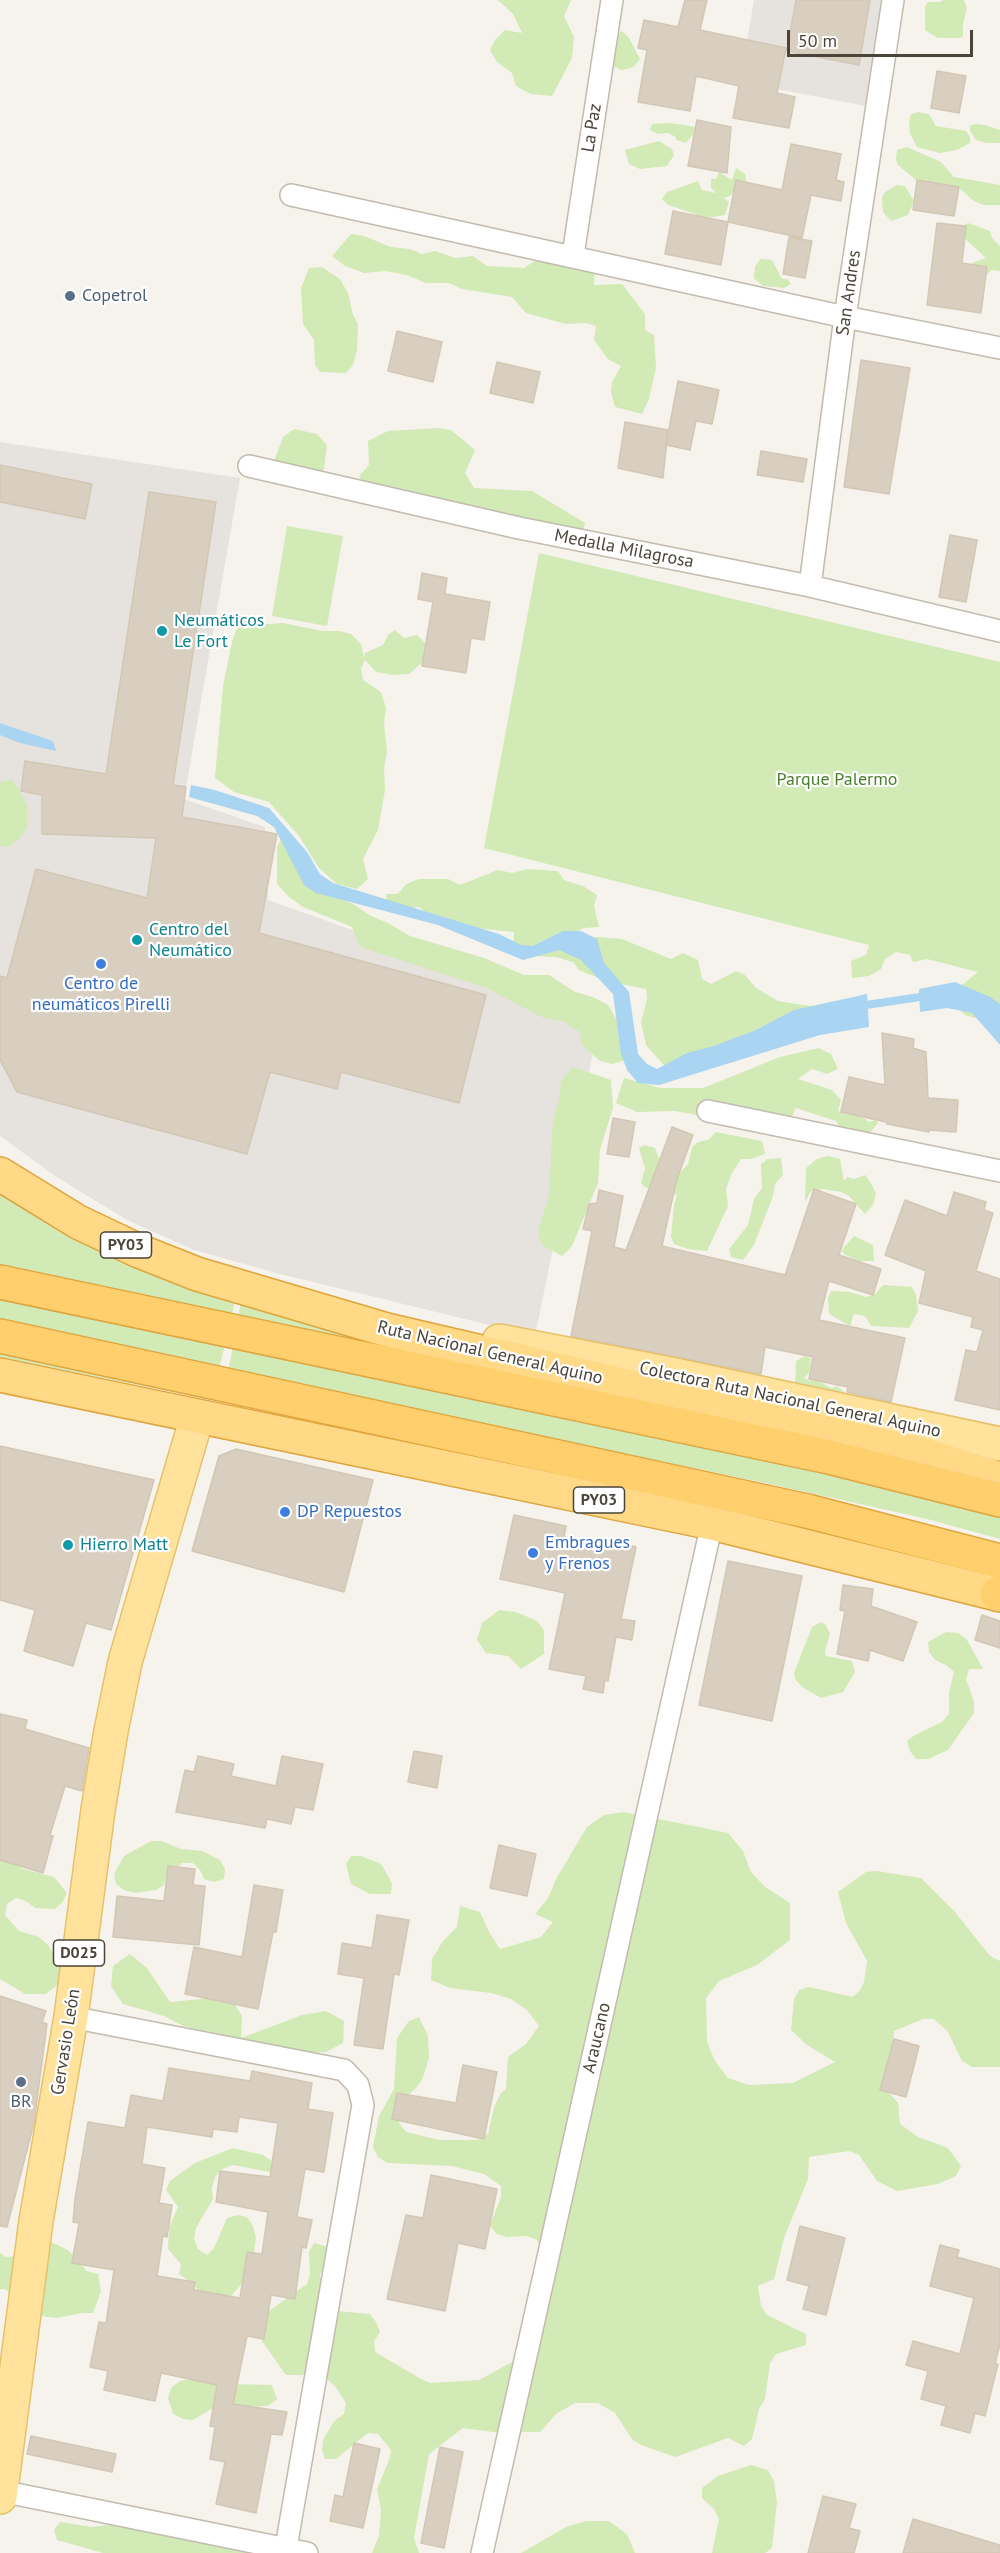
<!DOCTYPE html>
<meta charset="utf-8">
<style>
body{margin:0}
#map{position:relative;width:1000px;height:2553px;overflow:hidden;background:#f6f3ec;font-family:"PT Sans",sans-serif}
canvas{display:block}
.scale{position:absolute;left:787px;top:30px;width:186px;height:27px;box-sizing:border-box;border:3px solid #4b4439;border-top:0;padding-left:8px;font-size:18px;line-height:21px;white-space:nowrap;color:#4b4439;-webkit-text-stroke:4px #fff;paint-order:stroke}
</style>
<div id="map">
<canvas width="1000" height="2553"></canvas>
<div class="scale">50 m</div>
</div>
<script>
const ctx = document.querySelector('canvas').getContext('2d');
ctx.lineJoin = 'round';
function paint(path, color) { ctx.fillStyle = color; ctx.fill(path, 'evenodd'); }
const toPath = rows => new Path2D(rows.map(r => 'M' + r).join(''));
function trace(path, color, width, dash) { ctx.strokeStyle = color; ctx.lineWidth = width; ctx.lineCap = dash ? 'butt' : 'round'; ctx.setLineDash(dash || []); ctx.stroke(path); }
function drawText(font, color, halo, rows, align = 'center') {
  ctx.font = font + ' "PT Sans",sans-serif'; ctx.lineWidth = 4.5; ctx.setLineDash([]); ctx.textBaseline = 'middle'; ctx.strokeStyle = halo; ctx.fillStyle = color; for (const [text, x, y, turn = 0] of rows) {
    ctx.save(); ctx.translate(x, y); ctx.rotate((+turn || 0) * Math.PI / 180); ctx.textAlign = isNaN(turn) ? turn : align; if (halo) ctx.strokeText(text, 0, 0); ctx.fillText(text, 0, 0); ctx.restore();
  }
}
const industrial = toPath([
 [754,0,882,0,866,106,740,82],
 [0,442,240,478,184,799,265,827,268,900,600,1018,535,1336,280,1274,194,1250,127,1220,55,1176,0,1136]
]);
const green = toPath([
 [498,0,571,0,564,16,574,37,572,58,552,96,531,94,516,86,512,73,497,62,490,50,495,40,505,30,522,33,513,14],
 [944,0,964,0,967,8,963,24,963,36,959,38,938,38,925,30,925,6,928,2,939,2],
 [622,31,629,38,640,59,634,67,622,70,610,65,613,36],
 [918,112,929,114,936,126,966,131,970,137,970,143,957,150,940,153,917,147,910,133,909,123,911,114],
 [667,123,685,125,694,127,696,131,686,143,676,140,676,137,668,133,658,134,650,130,652,124],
 [975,124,985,125,1000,130,1000,143,986,143,976,140,970,131,970,126],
 [659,141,672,149,674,155,667,166,640,169,629,164,625,150],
 [907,147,941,162,954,177,1000,185,1000,205,983,205,974,201,959,188,918,182,898,165,896,160,897,150],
 [736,168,745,174,746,181,737,180,732,195,724,198,729,202,725,215,707,218,668,205,662,199,667,192,698,181,702,190,716,193,711,188,711,179,716,179,719,172,732,180],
 [897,185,905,186,914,201,908,215,891,221,883,212,882,198,884,193],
 [968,223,990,231,992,238,1000,246,1000,271,991,270,984,278,968,274,972,263,986,258,961,235,961,227],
 [351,234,364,236,391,247,410,249,422,254,435,251,455,258,473,256,487,266,524,268,533,262,558,257,595,267,594,285,622,284,645,314,645,330,654,335,656,368,649,399,642,414,615,407,611,392,612,382,621,366,608,359,594,340,596,326,586,323,566,324,526,313,512,297,462,289,449,283,426,283,407,275,385,271,364,273,345,266,332,256],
 [760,259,772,260,782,279,787,279,791,284,784,288,763,286,754,278,755,267],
 [322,267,340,279,348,293,353,315,358,324,357,350,353,365,346,373,320,372,315,365,314,340,303,324,301,288,309,268],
 [439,428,451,430,475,450,465,473,474,488,532,491,585,523,580,539,502,529,481,531,451,517,374,506,359,476,369,465,368,441,388,431],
 [294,429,317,434,327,445,323,476,272,467,283,437],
 [287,526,343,536,327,626,272,616],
 [539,553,1000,662,1000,1031,982,1020,965,1015,951,1000,957,989,978,972,927,959,913,962,910,955,896,952,885,959,881,969,869,976,852,978,851,961,866,955,869,945,484,848],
 [249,621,269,624,283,623,322,631,339,631,351,634,361,644,364,658,365,653,383,645,388,635,395,630,404,638,417,635,425,643,425,660,409,674,393,675,376,672,365,660,361,669,363,680,381,692,386,708,384,723,387,753,384,768,385,790,378,830,363,859,368,879,357,889,337,884,319,868,299,836,269,802,234,792,215,778,223,686,232,642,239,622],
 [11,779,18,788,27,806,27,827,19,839,9,847,0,846,0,782],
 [282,837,324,892,353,904,371,916,388,923,410,936,484,958,524,975,549,975,575,992,593,997,608,1005,619,1023,624,1060,613,1064,600,1061,582,1045,580,1032,563,1021,544,1018,530,1011,487,988,360,947,352,927,303,907,289,897,277,884,277,847],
 [528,869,558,871,564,880,583,886,597,895,594,906,599,927,584,928,569,935,622,939,671,959,683,953,698,960,702,979,711,984,736,971,745,975,756,988,778,1001,829,1009,669,1071,646,1045,641,1022,647,999,646,989,606,981,579,970,573,962,556,957,533,956,513,945,514,932,475,928,427,914,419,907,408,908,387,902,386,894,398,894,406,884,419,879,448,879,460,885,498,870,512,873],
 [819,1048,831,1054,838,1069,827,1074,812,1069,798,1079,832,1090,841,1100,838,1111,860,1116,869,1122,876,1120,878,1123,868,1135,841,1129,836,1121,796,1108,791,1118,702,1116,675,1111,637,1112,616,1103,624,1078,660,1088,703,1088,780,1057],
 [573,1067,611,1080,613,1108,600,1150,598,1183,572,1246,562,1256,542,1245,538,1231,549,1195,553,1120,559,1100,561,1081],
 [716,1132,762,1141,765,1154,751,1159,741,1159,732,1173,726,1189,728,1206,707,1251,688,1249,674,1244,671,1237,674,1205,677,1195,646,1188,641,1183,645,1169,639,1148,644,1145,655,1148,663,1169,676,1177,688,1164,692,1147,698,1142,708,1140],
 [828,1156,840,1159,844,1181,847,1177,854,1179,865,1175,871,1183,876,1194,873,1205,865,1214,849,1196,841,1192,823,1189,811,1191,805,1202,806,1168,817,1159],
 [781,1158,783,1175,775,1184,773,1196,754,1245,743,1260,731,1257,729,1249,748,1225,754,1199,762,1188,761,1164,768,1159],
 [0,1185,235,1301,212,1400,0,1357],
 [854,1236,873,1245,874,1261,858,1261,844,1254,842,1251,845,1246],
 [883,1285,912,1287,916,1295,918,1311,909,1328,871,1326,865,1316,854,1314,850,1326,829,1314,828,1298,831,1291,850,1292,866,1297,875,1294],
 [241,1303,762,1426,238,1316],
 [233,1346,620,1424,1000,1513,1000,1539,927,1519,770,1484,228,1371],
 [805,1356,811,1359,809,1373,804,1378,810,1381,815,1380,832,1388,837,1386,844,1392,836,1399,817,1392,811,1386,795,1391,796,1361],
 [499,1610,516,1612,537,1621,544,1630,544,1654,521,1669,508,1656,486,1653,477,1640,482,1623],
 [821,1622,826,1625,830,1634,825,1651,826,1656,852,1661,855,1672,843,1692,821,1698,802,1687,795,1679,794,1673,812,1627],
 [946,1632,958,1633,967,1640,983,1669,969,1669,966,1679,974,1702,974,1713,948,1750,928,1759,916,1759,910,1751,907,1741,915,1735,942,1722,949,1714,949,1692,954,1672,946,1665,935,1660,929,1652,928,1642],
 [624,1812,728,1833,743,1851,751,1872,765,1887,790,1903,790,1940,757,1965,719,1981,706,1998,707,2042,715,2061,728,2078,749,2085,793,2083,835,2062,807,2045,791,2030,794,1999,799,1990,809,1987,853,1997,860,1990,864,1982,867,1961,846,1923,838,1892,866,1872,876,1871,921,1878,955,1912,990,1956,1000,1961,1000,2067,972,2067,962,2061,948,2032,934,2019,923,2019,894,2031,892,2068,884,2087,898,2103,900,2124,918,2137,948,2148,961,2166,956,2176,938,2184,897,2191,877,2181,859,2155,849,2151,809,2157,808,2179,784,2238,774,2279,758,2286,761,2306,767,2315,806,2334,806,2345,776,2354,770,2363,765,2399,759,2409,752,2439,744,2446,728,2438,675,2457,641,2445,632,2439,615,2413,598,2403,575,2403,556,2414,540,2432,493,2432,463,2428,429,2454,414,2538,419,2553,372,2553,379,2536,381,2510,377,2489,389,2460,391,2450,378,2434,368,2433,336,2459,325,2459,322,2450,323,2440,334,2421,344,2414,346,2403,335,2386,327,2379,317,2375,286,2375,262,2341,259,2330,266,2313,307,2284,310,2274,309,2252,314,2243,325,2246,330,2255,327,2265,320,2274,323,2298,337,2311,370,2314,376,2322,380,2332,374,2341,375,2352,421,2379,431,2383,479,2380,523,2356,541,2249,537,2240,527,2236,507,2237,497,2234,490,2226,501,2197,501,2186,484,2174,452,2166,387,2163,378,2157,373,2147,379,2116,394,2089,397,2038,409,2021,419,2017,428,2036,429,2058,422,2080,416,2088,400,2102,397,2112,399,2123,406,2132,439,2140,478,2140,488,2134,494,2107,501,2093,506,2089,508,2057,526,2044,539,2026,527,2010,511,1999,491,1993,450,1988,431,1980,432,1959,443,1941,457,1927,460,1906,480,1912,489,1932,500,1949,541,1937,553,1922,535,1914,548,1898,556,1879,587,1827,604,1815],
 [151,1841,161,1841,181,1849,202,1851,220,1860,225,1869,224,1879,214,1882,204,1879,200,1870,193,1863,182,1863,166,1876,164,1885,156,1890,135,1893,124,1890,116,1884,114,1874,124,1856],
 [0,1856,23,1869,54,1877,67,1893,62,1903,55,1909,35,1908,26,1901,16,1898,7,1904,5,1915,19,1931,39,1937,48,1945,64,1971,62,1981,46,1994,25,1994,0,1979],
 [351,1856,361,1856,381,1864,392,1883,391,1894,370,1894,351,1884,346,1864],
 [130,1954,147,1968,170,2002,211,1998,231,1998,242,2016,241,2038,302,2015,326,2011,344,2021,343,2043,326,2052,284,2054,242,2047,225,2035,183,2026,164,2016,123,2004,111,1986,113,1966],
 [233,2148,263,2155,273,2162,275,2173,233,2165,222,2169,215,2177,212,2188,213,2199,196,2228,194,2239,198,2249,207,2255,214,2248,227,2218,238,2215,247,2217,253,2226,256,2237,253,2260,244,2281,230,2297,198,2306,196,2286,179,2274,181,2264,168,2249,169,2228,178,2207,166,2190,170,2181,195,2163],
 [49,2241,68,2250,87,2271,98,2274,101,2291,93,2313,82,2313,57,2318,47,2317,39,2315,5,2289,0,2289,0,2253,6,2257,17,2256],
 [201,2377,228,2384,272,2385,277,2399,268,2406,213,2408,193,2420,183,2419,173,2414,168,2398,171,2388,180,2381],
 [751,2465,768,2470,774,2481,777,2502,772,2548,765,2553,712,2553,719,2519,714,2509,702,2498,702,2488,718,2476],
 [586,2521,609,2521,627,2534,635,2553,521,2553,566,2527],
 [60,2522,92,2527,114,2524,192,2539,212,2546,245,2547,259,2553,103,2553,57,2540,54,2530]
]);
const water = toPath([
 [0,723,53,741,56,751,20,743,0,735],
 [191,785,215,790,269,808,307,852,320,874,333,883,499,934,521,945,533,946,563,931,581,931,597,939,604,963,629,992,638,1054,647,1064,657,1069,687,1053,714,1046,756,1030,794,1010,867,994,869,1027,820,1035,659,1085,638,1083,627,1070,621,1054,613,994,581,960,559,950,523,960,438,925,316,893,304,885,274,827,257,816,189,797],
 [955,982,990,997,1000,1004,1000,1045,972,1013,947,1008,920,1012,919,989]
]);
const stream = toPath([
 [859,1006,927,996]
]);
const building = toPath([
 [685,0,707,0,700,30,786,48,777,93,795,97,789,128,733,118,739,86,696,76,690,111,638,102,647,50,638,48,644,20,678,27,685,0],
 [796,0,870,0,859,65,787,51,796,0],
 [937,71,966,76,959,113,931,108,937,71],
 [697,120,731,127,727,173,688,166,697,120],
 [791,144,841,154,836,180,844,182,841,201,811,195,802,238,728,222,736,180,782,190,791,144],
 [917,180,959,187,954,216,913,210,917,180],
 [673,211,728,222,721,265,665,254,673,211],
 [937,223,966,226,962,263,987,267,981,313,927,305,937,223],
 [789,237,812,241,805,278,783,274,789,237],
 [397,331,442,342,433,382,388,371,397,331],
 [861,360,910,368,889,494,844,487,861,360],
 [497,362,540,372,533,403,490,393,497,362],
 [678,381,719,390,712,424,696,421,690,450,666,445,678,381],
 [625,422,668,430,663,478,618,468,625,422],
 [761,451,807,459,803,482,757,475,761,451],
 [0,465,92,484,85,519,0,502,0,465],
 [149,492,216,502,173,785,186,787,182,817,277,834,259,933,486,995,459,1103,341,1072,337,1089,270,1072,247,1154,17,1092,0,1060,0,976,7,978,36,869,147,898,156,838,42,834,42,795,21,791,25,761,106,774,149,492],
 [950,535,977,540,966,602,939,597,950,535],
 [422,573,447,578,445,594,490,602,484,640,471,638,466,673,422,666,433,602,418,599,422,573],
 [882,1033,914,1039,913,1048,926,1052,928,1098,958,1100,956,1132,929,1130,929,1132,887,1124,886,1122,841,1112,849,1077,885,1085,882,1033],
 [613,1118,635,1122,629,1157,607,1154,613,1118],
 [672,1127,693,1135,676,1182,662,1246,785,1275,814,1189,856,1204,839,1255,881,1269,873,1295,829,1281,819,1320,905,1338,891,1402,847,1392,848,1387,809,1379,813,1357,765,1347,761,1374,571,1336,592,1231,583,1229,589,1204,597,1203,599,1190,623,1196,614,1247,626,1250,672,1127],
 [954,1192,986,1202,984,1210,993,1213,976,1271,1000,1279,1000,1410,955,1400,966,1350,977,1352,983,1330,971,1327,973,1317,919,1303,926,1271,885,1255,905,1200,947,1216,954,1192],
 [0,1446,154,1480,111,1630,86,1623,73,1666,24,1651,35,1610,0,1600,0,1446],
 [236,1449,373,1480,344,1592,192,1551,219,1456,236,1449],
 [514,1515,566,1526,564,1537,614,1548,615,1542,636,1547,621,1619,635,1621,632,1640,616,1637,608,1681,605,1680,603,1693,583,1689,586,1676,549,1669,565,1593,500,1579,514,1515],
 [728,1561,802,1576,772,1721,699,1705,728,1561],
 [843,1585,873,1589,871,1606,917,1622,903,1661,870,1650,868,1661,837,1654,845,1611,840,1610,843,1585],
 [982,1615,1000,1621,1000,1648,975,1640,982,1615],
 [0,1714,27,1720,25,1729,89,1748,82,1791,65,1786,50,1835,53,1836,43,1873,0,1860,0,1714],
 [414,1751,442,1756,437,1788,408,1782,414,1751],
 [198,1756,234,1764,231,1776,276,1786,282,1756,323,1764,313,1810,295,1807,291,1824,267,1819,265,1828,176,1812,185,1770,194,1772,198,1756],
 [499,1845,536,1854,527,1896,490,1888,499,1845],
 [168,1866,195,1869,193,1885,205,1886,199,1945,113,1937,117,1896,164,1901,168,1866],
 [254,1885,283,1890,276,1932,273,1932,258,2009,185,1994,194,1947,242,1957,254,1885],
 [377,1915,409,1920,399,1975,394,1974,383,2049,354,2045,364,1978,338,1974,342,1943,372,1948,377,1915],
 [0,1996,46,2011,42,2022,47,2024,34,2123,7,2227,0,2226,0,1996],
 [894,2039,919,2046,906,2097,880,2090,894,2039],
 [463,2065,497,2072,484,2139,392,2119,397,2093,456,2103,463,2065],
 [169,2068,250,2081,252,2071,312,2083,308,2109,333,2113,324,2172,305,2169,297,2217,312,2220,306,2248,302,2247,295,2299,271,2295,264,2339,247,2336,233,2404,287,2412,282,2435,271,2434,256,2513,216,2504,225,2462,210,2459,215,2427,210,2426,217,2385,161,2373,155,2401,104,2390,108,2371,90,2367,99,2322,106,2323,114,2270,72,2263,79,2223,73,2222,75,2199,88,2122,125,2128,131,2095,163,2101,169,2068],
 [239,2117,278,2123,270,2177,220,2171,216,2202,268,2212,262,2254,247,2252,240,2298,194,2290,195,2282,157,2276,163,2236,167,2237,172,2205,159,2203,165,2168,142,2164,147,2127,212,2137,213,2129,237,2132,239,2117],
 [431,2175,497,2189,485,2249,458,2243,445,2311,387,2299,406,2215,423,2218,431,2175],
 [800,2226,845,2238,826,2315,803,2309,809,2286,787,2280,800,2226],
 [940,2245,959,2250,957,2257,1000,2269,1000,2344,995,2364,998,2364,985,2416,975,2413,970,2433,941,2425,946,2406,921,2399,928,2371,906,2365,913,2341,960,2354,974,2298,930,2286,940,2245],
 [31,2436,116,2454,112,2472,27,2454,31,2436],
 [354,2443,380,2449,363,2528,330,2521,335,2495,343,2497,354,2443],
 [440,2447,463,2452,444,2548,421,2543,440,2447],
 [823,2496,856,2504,849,2528,860,2531,854,2553,808,2553,823,2496],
 [913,2519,1000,2545,1000,2553,903,2553,913,2519]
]);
const minor = toPath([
 [291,195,845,317,1000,348],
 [573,255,612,0],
 [249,466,519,528,810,586,1000,631],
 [810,586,845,317,893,0],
 [708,1111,1000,1171],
 [71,2017,344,2070,358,2085,363,2105,285,2553],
 [1,2491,307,2553],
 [482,2553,712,1523]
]);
const primary = toPath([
 [499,1341,675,1375,1000,1444],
 [0,2497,36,2221,71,2017,98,1810,111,1731,125,1662,197,1417]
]);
const trunk = toPath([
 [0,1174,78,1222,139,1251,197,1274,387,1330,927,1456,1000,1479],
 [0,1375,712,1523,997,1594]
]);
const motorway = toPath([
 [0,1282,829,1457,1000,1500],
 [0,1336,807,1511,1000,1561],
 [997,1594,1000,1595]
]);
const markers = [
 [70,296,6,"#5c6f8a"],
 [162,631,6,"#0f9aa8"],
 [137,940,6,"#0f9aa8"],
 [101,964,6,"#3f7fe0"],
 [285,1512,6,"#3f7fe0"],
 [68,1545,6,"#0f9aa8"],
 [533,1553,6,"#3f7fe0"],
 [21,2082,6,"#5c6f8a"]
];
const shields = [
 [126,1245,51],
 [599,1500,51],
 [79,1953,51]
];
const shieldNames = [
 ["PY03",126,1245],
 ["PY03",599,1500],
 ["D025",79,1953]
];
const streetNames = [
 ["La Paz",592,128,-81],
 ["San Andres",849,293,-82],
 ["Medalla Milagrosa",624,549,11],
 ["Ruta Nacional General Aquino",490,1353,13],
 ["Colectora Ruta Nacional General Aquino",790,1400,12],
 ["Araucano",597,2038,-77],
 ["Gervasio León",66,2042,-81]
];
const serviceNames = [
 ["Copetrol",82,296],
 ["BR",21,2102,"center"]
];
const cultureNames = [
 ["Neumáticos",174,621],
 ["Le Fort",174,642],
 ["Centro del",149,930],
 ["Neumático",149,951],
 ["Hierro Matt",80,1545]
];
const parkNames = [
 ["Parque Palermo",837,780]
];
const shopNames = [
 ["Centro de",101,984,"center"],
 ["neumáticos Pirelli",101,1005,"center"],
 ["DP Repuestos",297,1512],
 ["Embragues",545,1543],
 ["y Frenos",545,1564]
];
paint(industrial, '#e6e2dd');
paint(green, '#d2eab5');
paint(water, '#a9d4f2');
trace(stream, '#a9d4f2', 8);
paint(building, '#d8cfc1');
trace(building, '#d3c7b4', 1.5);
trace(minor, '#c2bbae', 24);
trace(primary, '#e6c16a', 36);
trace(trunk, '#e0a43c', 36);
trace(motorway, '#e0a43c', 36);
trace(minor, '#fff', 21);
trace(primary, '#ffe39c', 33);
trace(trunk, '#ffd985', 33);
trace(motorway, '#ffcf6e', 33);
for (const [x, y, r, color] of markers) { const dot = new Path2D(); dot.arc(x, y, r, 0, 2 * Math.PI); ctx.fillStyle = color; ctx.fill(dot); trace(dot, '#fff', 2); }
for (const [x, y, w] of shields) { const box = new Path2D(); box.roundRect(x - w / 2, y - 13, w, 26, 4.5); ctx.fillStyle = '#fff'; ctx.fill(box); trace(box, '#4b4439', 1.5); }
drawText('bold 16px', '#4b4439', null, shieldNames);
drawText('18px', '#4b4439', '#fff', streetNames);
drawText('18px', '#4e5e75', '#fff', serviceNames, 'left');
drawText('18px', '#0d838f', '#fff', cultureNames, 'left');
drawText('18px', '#4a7f2a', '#fff', parkNames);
drawText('18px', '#366cbe', '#fff', shopNames, 'left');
</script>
